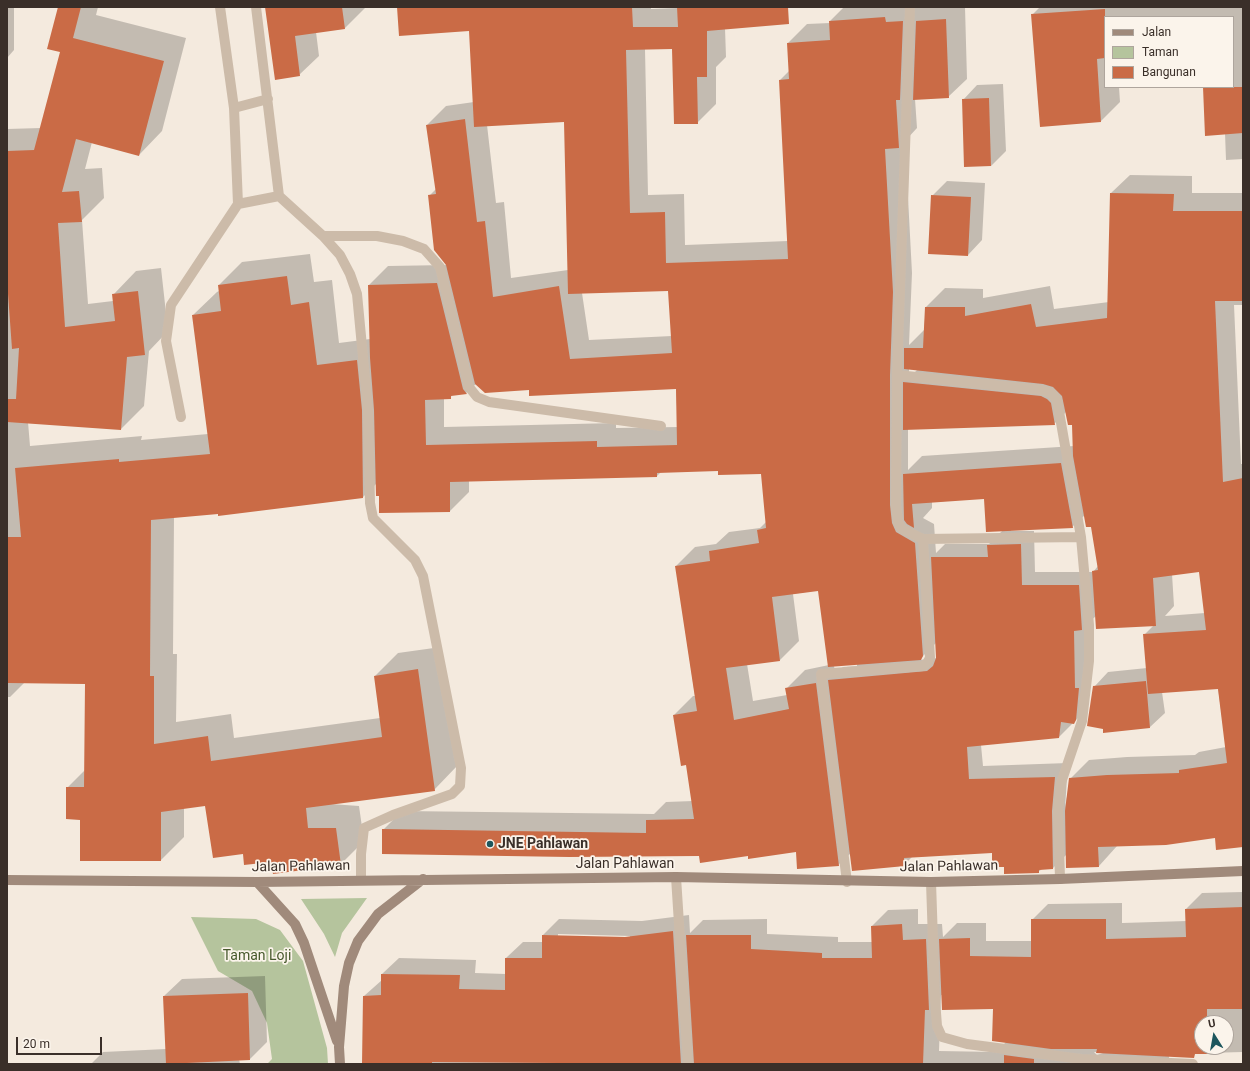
<!DOCTYPE html>
<style>
body{margin:0}
#map{position:relative;width:1250px;height:1071px;overflow:hidden;background:#f4eade;font-family:Roboto,sans-serif}
canvas{display:block}
.frame{position:absolute;inset:0;border:8px solid #3a2f29;pointer-events:none}
.legend{position:absolute;left:1104px;top:16px;width:130px;height:72px;box-sizing:border-box;background:#fbf4eb;border:1px solid #aea59d;margin:0;padding:5px 7px;list-style:none;font-size:12px;color:#3a2f29}
.legend li{display:flex;align-items:center;gap:8px;height:20px}
.legend b{width:20px;border:1px solid #aea59d}
.north{position:absolute;left:1194px;top:1015px;width:40px;height:40px;box-sizing:border-box;background:#fbf4eb;border:1px solid #aea59d;border-radius:50%;rotate:349deg;font-size:11px;font-weight:700;line-height:16px;text-align:center;color:#3a2f29}
.north::after{content:'';display:block;margin:auto;width:14px;height:18px;background:#1d565d;clip-path:polygon(50% 0,100% 100%,50% 72%,0 100%)}
.scale{position:absolute;left:16px;top:1037px;width:86px;height:18px;box-sizing:border-box;border:2px solid #3a2f29;border-top:0;padding-left:5px;font-size:12px;line-height:14px;white-space:nowrap;color:#3a2f29;-webkit-text-stroke:3px #fbf4eb;paint-order:stroke}
</style>
<div id="map">
<canvas width="1250" height="1071"></canvas>
<div class="frame"></div>
<ul class="legend">
<li><b style="height:5px;background:#a08a7b"></b>Jalan</li>
<li><b style="height:11px;background:#b5c49d"></b>Taman</li>
<li><b style="height:11px;background:#ca6b46"></b>Bangunan</li>
</ul>
<div class="north">U</div>
<div class="scale">20 m</div>
</div>
<script>
const ctx = document.querySelector('canvas').getContext('2d');
ctx.lineJoin = 'round';
function paint(path, color) { ctx.fillStyle = color; ctx.fill(path, 'evenodd'); }
const toPath = rows => new Path2D(rows.map(r => 'M' + r).join(''));
function trace(path, color, width, dash) { ctx.strokeStyle = color; ctx.lineWidth = width; ctx.lineCap = dash ? 'butt' : 'round'; ctx.setLineDash(dash || []); ctx.stroke(path); }
function drawText(font, color, halo, rows, align = 'center') {
  ctx.font = font + ' Roboto,sans-serif'; ctx.lineWidth = 3.5; ctx.setLineDash([]); ctx.textBaseline = 'middle'; ctx.strokeStyle = halo; ctx.fillStyle = color; for (const [text, x, y, turn = 0] of rows) {
    ctx.save(); ctx.translate(x, y); ctx.rotate((+turn || 0) * Math.PI / 180); ctx.textAlign = isNaN(turn) ? turn : align; if (halo) ctx.strokeText(text, 0, 0); ctx.fillText(text, 0, 0); ctx.restore();
  }
}
const green = toPath([
 [367,898,342,933,335,957,324,934,301,899],
 [191,917,256,919,280,930,303,961,327,1048,328,1064,267,1064,272,1059,267,1023,252,991,218,971]
]);
const shadow = toPath([
 [7,7,14,7,14,50,7,58],
 [59,7,98,7,96,15,186,38,162,131,139,155,92,142,85,169,102,168,104,198,82,220,88,304,113,301,113,295,136,271,161,268,168,331,149,351,144,406,121,429,28,422,30,446,142,436,141,440,208,434,193,315,217,292,219,291,219,285,242,262,310,254,314,282,332,280,339,343,370,339,369,285,388,266,447,265,429,196,436,189,427,125,446,106,474,102,470,30,398,7,651,7,651,9,678,8,678,7,782,7,725,28,726,57,716,67,716,104,697,123,673,48,645,49,648,195,684,194,685,245,788,241,780,80,790,70,788,43,807,24,830,23,830,21,844,7,965,7,967,79,948,97,915,99,917,128,905,141,912,273,909,345,924,330,926,307,945,288,983,289,983,298,1050,286,1054,309,1109,302,1111,193,1130,175,1192,176,1192,193,1243,193,1243,305,1234,305,1241,464,1243,464,1243,846,1216,837,1117,846,1099,866,1067,854,1053,868,1042,869,1038,872,1005,866,993,852,912,857,904,865,851,853,838,865,797,851,749,855,700,855,383,830,402,811,654,814,666,802,693,801,687,763,674,715,693,696,695,696,676,566,695,547,716,544,729,532,760,528,767,521,762,473,719,470,661,472,657,476,469,481,469,492,450,511,380,495,377,483,363,497,174,517,173,654,177,654,176,722,231,714,234,738,380,718,375,676,398,653,441,647,457,766,434,790,331,804,359,806,364,841,341,864,272,860,244,853,206,804,184,808,184,837,161,860,81,819,67,788,85,770,86,683,25,682,10,697,7,697,7,129,41,128,61,52],
 [565,121,568,270,511,278,504,202,496,203,487,125],
 [669,290,672,336,589,340,582,293],
 [909,369,917,370,909,378],
 [476,384,530,389,676,388,678,427,616,428,616,423,444,427,444,398,450,398,453,394,466,393],
 [1066,412,1073,424,1074,446,922,456,908,470,908,429,1054,424],
 [985,498,1003,530,989,544,945,544,936,553,934,524,923,518,932,508,932,502],
 [1085,515,1092,525,1098,566,1093,572,1035,572,1034,531,1011,531,1011,530,1072,527],
 [1200,571,1205,613,1165,616,1174,606,1172,574],
 [819,590,829,665,805,670,786,689,787,695,753,701,747,664,780,660,799,641,793,594],
 [1096,616,1154,625,1144,635,1147,668,1108,672,1094,687,1104,732,1150,727,1165,713,1162,692,1218,688,1226,747,1199,752,1195,755,1127,757,1089,760,1070,779,1065,808,1068,763,983,766,981,745,1059,737,1087,709,1087,624],
 [937,642,938,658,919,660],
 [857,664,857,666,843,667,835,674,834,665],
 [266,7,364,7,365,8,345,28,316,32,319,56,299,75],
 [1040,7,1243,7,1243,159,1226,160,1225,133,1204,87,1233,87,1233,17,1105,17,1105,87,1119,87,1120,102,1101,121,1041,126,1032,15],
 [1003,84,1006,151,991,166,963,100,977,85],
 [947,181,985,183,982,240,968,255,932,196],
 [1243,892,1243,1052,1169,1054,1169,1064,363,1064,364,996,382,980,382,974,399,958,476,960,475,973,506,974,506,958,523,942,543,942,543,935,559,919,642,921,689,915,690,933,703,920,767,919,767,934,838,937,838,942,872,942,872,926,888,910,918,909,918,924,942,924,943,937,957,923,986,923,986,941,1032,941,1032,920,1048,904,1122,903,1122,923,1187,921,1186,909,1202,893],
 [558,934,630,936,630,938,558,936],
 [941,995,994,1008,1006,1042,996,1052,939,1051],
 [1202,1023,1226,1023,1226,1047,1202,1047],
 [1094,1052,1103,1052,1103,1053,1097,1055],
 [265,976,267,1042,250,1059,239,1059,240,1064,91,1064,103,1052,166,1049,164,996,182,979]
]);
const building = toPath([
 [58,7,81,7,73,38,164,61,139,156,76,139,62,192,79,191,82,222,58,223,65,327,115,321,112,294,138,291,145,355,127,357,121,430,7,422,7,399,16,399,19,348,12,349,7,280,7,151,34,150,60,52,47,49],
 [265,7,342,7,345,29,295,36,300,76,275,80],
 [397,7,632,7,633,27,678,27,677,7,788,7,789,24,707,31,707,77,697,77,698,124,674,124,672,49,626,50,630,213,665,212,666,263,788,259,779,80,789,79,787,43,830,40,829,21,885,17,886,22,903,21,900,100,896,100,899,148,885,149,893,292,890,375,890,505,892,523,896,532,915,543,923,656,921,660,828,667,818,591,772,597,780,661,726,668,734,720,789,709,785,688,816,683,839,866,797,869,796,852,748,859,748,856,700,863,699,856,569,857,382,854,382,829,646,833,646,820,694,819,686,765,681,766,673,715,697,711,675,566,710,561,709,551,759,543,757,530,766,528,761,474,718,475,718,471,657,473,657,477,450,482,450,512,379,513,379,496,376,496,374,410,370,358,368,285,437,283,463,389,467,394,451,396,451,399,425,400,426,445,597,441,597,447,677,445,676,389,529,396,529,390,485,393,475,384,446,265,434,250,428,195,436,194,426,125,465,119,477,222,485,221,493,297,559,286,570,359,672,353,668,291,568,294,564,122,474,127,469,31,399,36],
 [1105,9,1105,58,1097,59,1101,122,1040,127,1031,14],
 [946,19,949,98,913,100,916,21],
 [1203,87,1243,87,1243,133,1205,136],
 [989,98,991,166,964,167,962,99],
 [1110,193,1174,194,1173,211,1243,211,1243,301,1215,301,1223,482,1243,478,1243,847,1216,850,1215,838,1166,845,1098,847,1099,867,1066,868,1065,811,1069,778,1107,775,1179,773,1179,770,1227,763,1218,689,1148,694,1143,634,1206,630,1199,572,1153,578,1156,626,1096,629,1092,571,1098,570,1091,527,1086,527,1073,456,1072,425,1068,425,1062,396,1053,387,1043,384,904,369,904,348,923,348,925,307,965,307,965,316,1031,304,1036,327,1107,318],
 [931,195,971,197,968,256,928,254],
 [287,276,291,305,309,302,317,365,357,360,362,410,363,498,218,516,218,514,151,520,150,676,154,676,154,744,208,736,211,761,382,737,374,676,418,669,435,791,306,808,308,828,336,828,341,865,273,874,271,862,244,865,243,854,213,858,205,806,161,812,161,861,80,861,80,820,66,819,66,787,84,787,85,684,7,683,8,537,21,537,15,468,119,459,119,462,210,454,192,315,221,311,218,285],
 [903,382,1041,396,1047,399,1051,403,1055,425,903,430],
 [1061,463,1073,528,986,532,984,499,912,504,914,528,907,524,904,520,903,474],
 [1021,544,1022,585,1079,585,1082,630,1074,631,1075,688,1079,688,1076,720,1074,724,1061,722,1059,738,967,747,969,779,1055,777,1052,811,1053,869,1039,870,1039,873,1004,874,1004,867,992,867,992,853,904,858,905,866,852,871,828,680,927,671,933,666,936,658,931,557,988,557,987,545],
 [1146,681,1150,728,1103,733,1103,729,1087,726,1093,686],
 [1243,907,1243,1009,1207,1009,1207,1023,1202,1023,1202,1047,1208,1047,1208,1054,1195,1054,1194,1058,1096,1053,1097,1049,1051,1049,992,1041,993,1009,942,1010,939,939,970,938,970,956,1031,957,1031,919,1106,919,1106,939,1186,937,1185,909],
 [902,924,903,940,926,939,929,1010,925,1010,923,1064,694,1064,686,935,751,935,751,949,822,953,822,958,872,958,871,926],
 [673,931,681,1064,432,1062,432,1064,362,1064,363,996,381,995,381,974,460,975,459,989,505,990,505,958,542,958,542,935,625,937],
 [248,993,250,1060,166,1064,163,996],
 [1004,1055,1034,1059,1034,1064,1004,1064]
]);
const service = toPath([
 [256,7,279,196,323,236,340,255,350,274,357,294,368,410,370,503,373,518,415,560,423,576,461,768,460,786,452,794,393,815,364,828,361,854,361,880],
 [234,108,268,99],
 [238,204,279,196],
 [323,236,377,236,403,241,424,249,440,267,469,387,477,397,489,402,661,426],
 [181,417,166,341,171,305,238,204,234,108,220,7]
]);
const minor = toPath([
 [910,7,897,375,896,505,898,522,902,529,923,539,1081,537],
 [897,375,1042,390,1051,393,1057,400,1081,537,1089,625,1089,661,1082,721,1061,783,1058,811,1060,879],
 [676,877,688,1064],
 [847,882,821,674,923,666,927,663,930,658,923,539],
 [931,882,935,1000,937,1026,942,1037,967,1044,1081,1059,1082,1064],
 [1081,1059,1193,1064]
]);
const secondary = toPath([
 [7,880,257,882,676,877,931,882,1060,879,1243,871],
 [257,882,295,924,304,943,337,1041],
 [340,1064,339,1047,344,986,349,963,358,941,378,914,423,879]
]);
const markers = [
 [490,844,4,"#1d565d"]
];
const poiNames = [
 ["JNE Pahlawan",498,844]
];
const streetNames = [
 ["Jalan Pahlawan",625,864],
 ["Jalan Pahlawan",301,867,-1],
 ["Jalan Pahlawan",949,867,-1]
];
const parkNames = [
 ["Taman Loji",257,956]
];
paint(green, '#b5c49d');
paint(shadow, '#0003');
paint(building, '#ca6b46');
trace(service, '#ccbba9', 10);
trace(minor, '#ccbba9', 10);
trace(secondary, '#a08a7b', 10);
for (const [x, y, r, color] of markers) { const dot = new Path2D(); dot.arc(x, y, r, 0, 2 * Math.PI); ctx.fillStyle = color; ctx.fill(dot); trace(dot, '#fbf4eb', 1.5); }
drawText('bold 14px', '#3a2f29', '#fbf4eb', poiNames, 'left');
drawText('14px', '#3a2f29', '#fbf4eb', streetNames);
drawText('14px', '#47592c', '#fbf4eb', parkNames);
</script>
